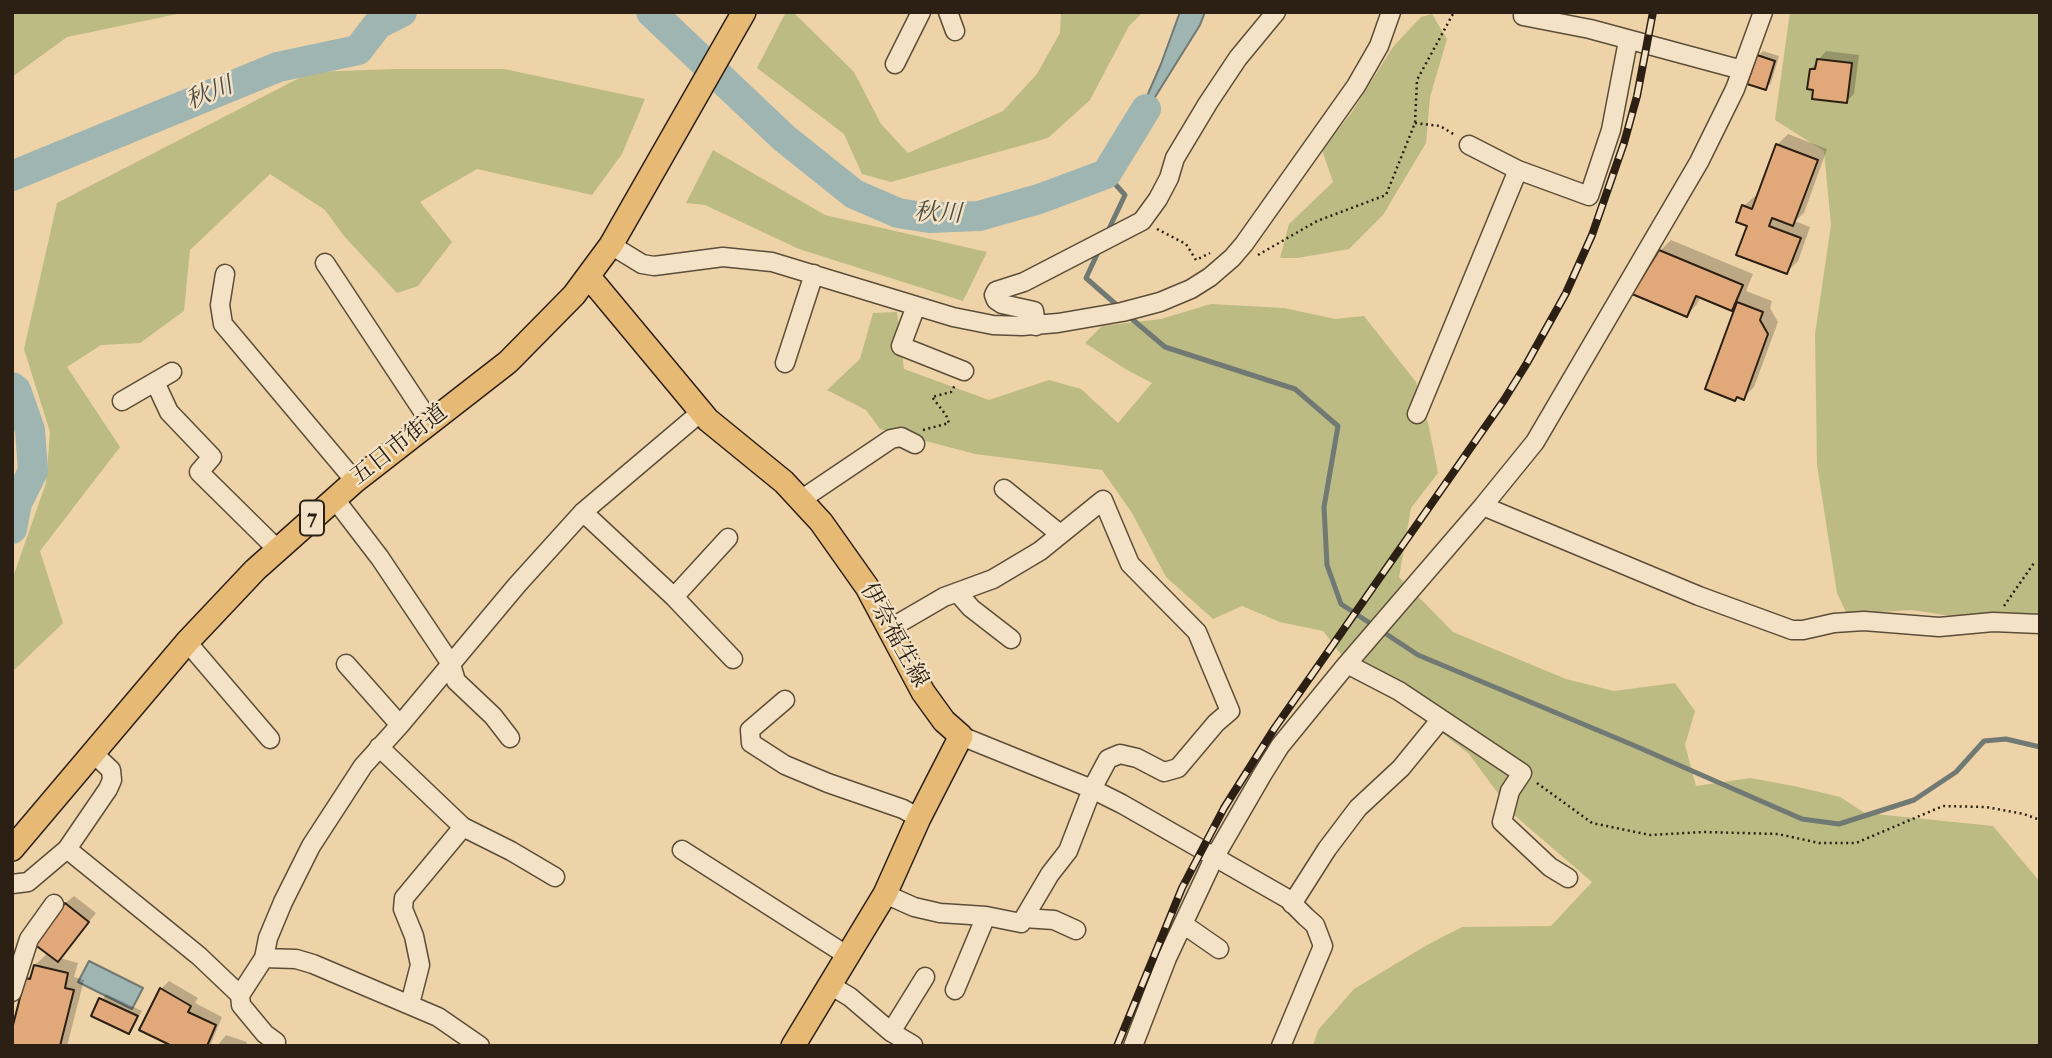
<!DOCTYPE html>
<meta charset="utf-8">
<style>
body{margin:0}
#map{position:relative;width:2052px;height:1058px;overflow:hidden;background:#edd3a7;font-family:"IM FELL Double Pica",serif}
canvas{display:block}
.frame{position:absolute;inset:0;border:14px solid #2c2014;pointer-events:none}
</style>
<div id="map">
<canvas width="2052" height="1058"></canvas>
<div class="frame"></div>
</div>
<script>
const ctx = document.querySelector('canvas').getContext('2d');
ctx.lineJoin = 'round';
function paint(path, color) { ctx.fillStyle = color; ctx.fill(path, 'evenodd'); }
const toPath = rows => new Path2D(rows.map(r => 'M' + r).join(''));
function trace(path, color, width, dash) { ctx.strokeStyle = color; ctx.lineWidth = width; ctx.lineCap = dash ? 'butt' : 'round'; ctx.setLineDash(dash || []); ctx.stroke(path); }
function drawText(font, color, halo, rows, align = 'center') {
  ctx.font = font + ' "IM FELL Double Pica","Noto Serif JP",serif'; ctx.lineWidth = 5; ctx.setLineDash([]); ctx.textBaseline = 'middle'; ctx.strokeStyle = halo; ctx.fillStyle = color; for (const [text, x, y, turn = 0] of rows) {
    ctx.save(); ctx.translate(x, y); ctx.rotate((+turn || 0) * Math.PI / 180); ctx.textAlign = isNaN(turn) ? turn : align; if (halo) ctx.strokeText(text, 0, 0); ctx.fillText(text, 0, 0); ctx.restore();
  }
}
const green = toPath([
 [12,12,187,12,67,37,12,77],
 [786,12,793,12,854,72,881,124,908,153,1003,111,1037,74,1060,33,1061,12,1143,12,1129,26,1090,100,1048,138,891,182,862,174,844,134,757,68],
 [1790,12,2040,12,2040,618,1964,618,1912,610,1847,614,1837,593,1817,465,1815,334,1831,225,1824,151,1775,120],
 [1432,14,1447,39,1430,97,1426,143,1383,215,1349,249,1298,258,1280,258,1289,224,1333,182,1322,150,1352,112,1393,47,1421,17],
 [396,69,504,69,645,99,622,154,592,195,477,169,420,202,452,242,418,286,397,293,344,236,325,210,270,174,190,250,184,311,140,343,101,345,67,367,120,447,40,551,63,623,12,672,12,580,46,483,50,432,24,349,57,203,311,72],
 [713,150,825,215,987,252,963,301,799,249,705,205,686,203],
 [1211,304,1284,308,1335,319,1364,316,1416,382,1429,427,1438,473,1411,508,1399,577,1453,632,1566,679,1614,691,1675,683,1695,711,1685,745,1696,786,1750,778,1794,786,1840,797,1865,813,1993,826,2040,882,2040,1046,1313,1046,1318,1030,1354,989,1427,945,1462,927,1551,926,1592,882,1514,815,1469,754,1341,654,1323,631,1280,622,1242,606,1213,619,1166,577,1132,513,1102,470,975,454,880,429,866,410,827,390,860,359,873,313,897,312,904,369,989,400,1049,380,1081,389,1118,423,1152,383,1127,370,1085,343,1102,326,1161,319]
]);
const water = toPath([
 [1180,12,1205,12,1200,25,1127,142,1161,64,1180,12],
 [89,961,143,988,132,1009,78,982,89,961]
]);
const shadow = toPath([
 [1763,51,1779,56,1771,83,1766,88,1758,56],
 [1826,51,1859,55,1854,94,1846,102,1815,88,1811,69],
 [1788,134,1827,149,1804,213,1795,221,1810,227,1798,261,1787,272,1749,225,1744,206,1755,196,1759,197,1777,145],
 [1671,240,1753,274,1746,291,1772,301,1770,308,1778,322,1754,387,1743,398,1735,311,1701,296,1697,304,1687,315,1660,251],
 [74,896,96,913,60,958,78,963,74,977,84,980,67,1046,12,1046,27,979,34,972,35,965,48,953,59,908],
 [169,981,198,998,195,1003,222,1017,210,1046,176,1046,161,989],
 [106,994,142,1011,129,1032,93,1015],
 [226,1035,247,1042,246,1046,217,1046]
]);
const stream = toPath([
 [1106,174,1125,195,1107,233],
 [1100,248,1086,278,1119,307],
 [1126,314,1165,347,1295,389,1338,426,1324,507,1327,565,1341,604,1418,655,1633,745,1802,819,1839,824,1914,800,1956,772,1984,741,2006,739,2040,747]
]);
const river = toPath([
 [651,12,784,138,854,194,898,213,929,218,979,216,1039,199,1106,174,1146,109],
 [12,176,278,67,358,50,378,24,402,12],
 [12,387,16,390,30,430,33,471,17,503,12,529]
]);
const building = toPath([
 [1757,55,1775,61,1766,90,1747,84,1757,55],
 [1817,59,1852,63,1847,103,1812,99,1813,90,1807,89,1810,69,1815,69,1817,59],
 [1776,144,1818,160,1793,226,1772,218,1769,226,1801,238,1787,274,1736,255,1747,226,1736,222,1742,205,1752,209,1776,144],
 [1659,250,1743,285,1732,311,1696,296,1687,317,1632,294,1659,250],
 [1737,302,1763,312,1760,320,1768,334,1744,400,1737,397,1735,401,1705,389,1737,302],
 [65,903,89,922,58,962,34,944,65,903],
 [34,965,68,973,65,988,74,990,60,1046,12,1046,12,1029,25,978,30,979,34,965],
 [160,988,191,1006,188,1012,216,1025,207,1046,172,1046,139,1030,160,988],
 [99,998,138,1016,129,1034,91,1016,99,998]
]);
const path = toPath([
 [1415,123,1440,126,1455,135],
 [1157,229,1186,244,1196,260,1210,253],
 [1258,255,1317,221,1386,195,1415,123,1417,80,1454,12],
 [923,430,949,423,946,415,932,397,951,392,955,385],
 [2004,606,2034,563],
 [1537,783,1592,823,1650,835,1704,832,1778,834,1819,843,1856,843,1943,806,1986,807,2024,814,2040,820]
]);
const minor = toPath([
 [948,12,955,31],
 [1523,16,1590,29,1742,70],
 [895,64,921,12],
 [1469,145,1518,170,1589,196,1611,130,1628,41],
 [611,245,642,264,654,266,723,257,772,262,953,317,993,325,1022,326,1058,323,1122,312,1160,302,1191,289,1210,277,1232,258,1244,244,1356,86,1379,46,1391,12],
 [325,263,430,422],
 [225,274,220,305,223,324,355,481],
 [916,306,901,346,964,371],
 [1036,326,1034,311,1002,304,996,300,994,295,996,291,1024,282,1142,221,1158,199,1169,178,1175,158,1208,103,1238,58,1276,12],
 [785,363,814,274],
 [155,382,169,412,212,457,199,472,277,549],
 [122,401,172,372],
 [1417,414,1518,170],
 [1004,489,1060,534],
 [334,498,380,558,451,664,456,681,493,716,510,738],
 [802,499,891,439,901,437,915,444],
 [1483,506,1699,596,1792,630,1803,630,1834,623,1864,621,1939,627,1993,622,2040,624],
 [583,512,674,597,733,659],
 [957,592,971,608,1011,639],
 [674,597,728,538],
 [889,629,944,597,993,579,1040,551,1103,500,1130,564,1197,632,1230,711,1216,723,1178,768,1164,772,1137,758,1120,754,1108,759,1092,789,1068,851,1050,874,1024,918],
 [187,642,270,739],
 [346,664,400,725],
 [1347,664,1399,691,1522,773,1510,791,1502,822,1550,867,1568,878],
 [785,700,750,730,751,743,785,765,828,783,903,809,919,818],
 [961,736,1092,789,1122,804,1288,899,1306,917,1315,925,1323,946,1281,1046],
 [379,747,463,827,511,851,555,877],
 [67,849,199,956,240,995],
 [682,850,848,956],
 [12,884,28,882,67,849,108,789,112,780,111,770,93,753],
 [885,894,914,907,940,913,986,916,1021,923,1024,918,1054,920,1076,930],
 [1292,904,1327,849,1358,808,1401,768,1441,719],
 [1183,924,1219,949],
 [264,958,296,959,313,964,438,1017,480,1046],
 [830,985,850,997,891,1032,913,1045],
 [955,990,986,916],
 [12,992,29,939,54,904],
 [410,1004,420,965,414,936,403,909,404,898,463,827],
 [891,1032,925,977],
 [274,1046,276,1042,265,1034,241,1005,240,995,264,958,268,938,283,902,311,846,363,766,400,725,517,585,583,512,701,412],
 [1133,1046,1167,958,1214,858,1262,775,1280,746,1347,664,1483,506,1535,442,1699,162,1735,89,1763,12]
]);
const major = toPath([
 [589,277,708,420,784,482,821,522,867,587,923,692,944,721,961,736,919,818,885,894,793,1046],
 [12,849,187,642,255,570,355,481,508,362,574,295,611,245,744,12]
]);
const rail = toPath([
 [1117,1046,1182,888,1224,808,1274,729,1504,400,1527,363,1566,293,1592,235,1624,143,1637,96,1653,12]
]);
const shields = [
 [312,518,24]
];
const shieldNames = [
 ["7",312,518]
];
const streetNames = [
 ["五日市街道",400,446,-38],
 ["伊奈福生線",893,636,61]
];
const waterNames = [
 ["秋川",210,95,-22],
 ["秋川",938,215,2]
];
paint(green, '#bcbb84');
paint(water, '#9eb5b2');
trace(water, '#707973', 2);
paint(shadow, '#0003');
trace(stream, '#707973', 5);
trace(river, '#9eb5b2', 30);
paint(building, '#e1a87a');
trace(building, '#2c2014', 2);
trace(minor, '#5c4d39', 21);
trace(major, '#2c2014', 26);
trace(path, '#2c2014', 2.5, [2, 3.5]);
trace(minor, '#f3e2c6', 18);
trace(major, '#e6ba74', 23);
trace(rail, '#2c2014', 8);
trace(rail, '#f3e2c6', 5, [16]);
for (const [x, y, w] of shields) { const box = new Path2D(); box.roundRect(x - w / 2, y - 17.5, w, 35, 5); ctx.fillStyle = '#f3e2c6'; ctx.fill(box); trace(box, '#2c2014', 2); }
drawText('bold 21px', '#2c2014', null, shieldNames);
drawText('23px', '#2c2014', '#f3e2c6', streetNames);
drawText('italic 24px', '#4e4d43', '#f3e2c6', waterNames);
</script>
